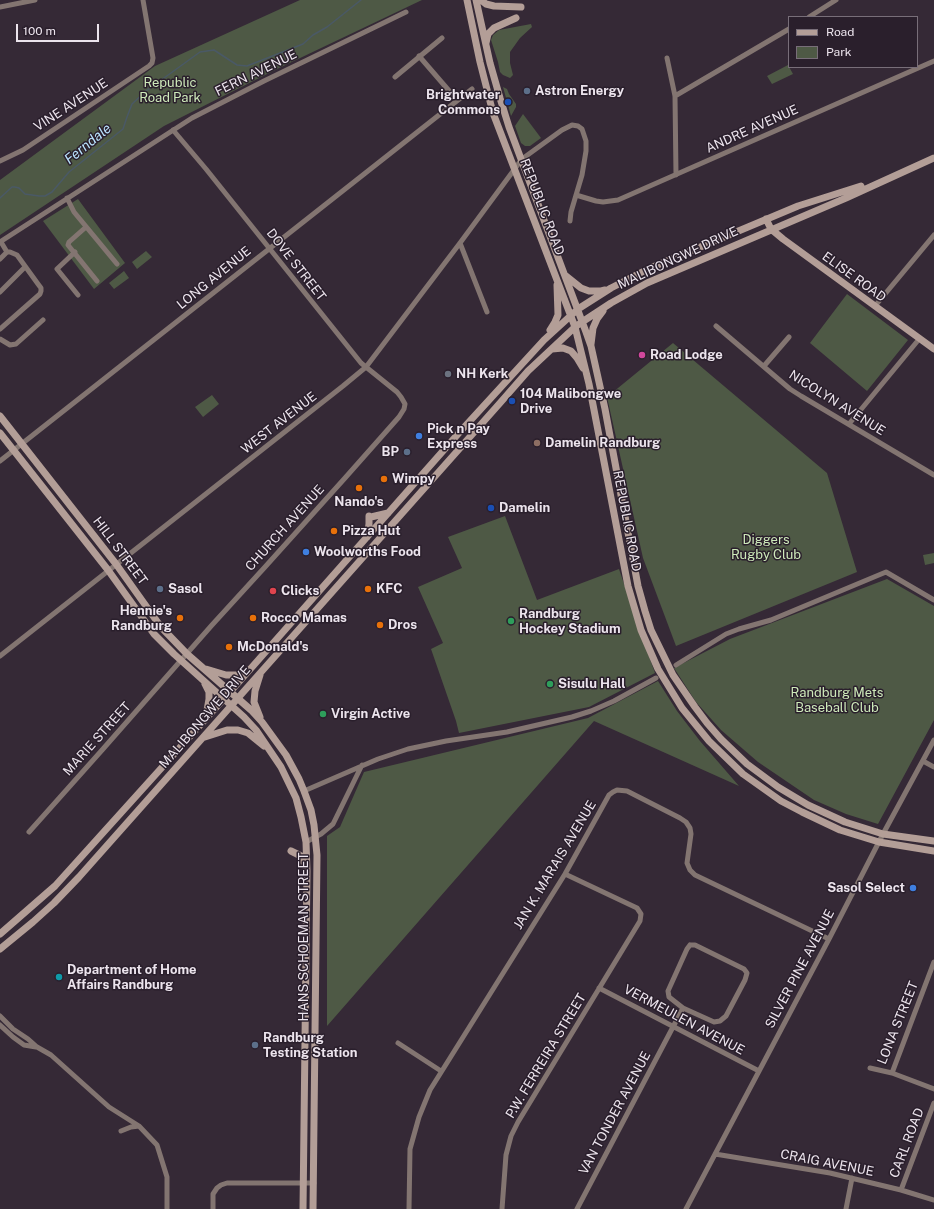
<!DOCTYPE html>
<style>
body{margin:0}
#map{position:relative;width:934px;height:1209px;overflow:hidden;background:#352936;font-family:"Public Sans",sans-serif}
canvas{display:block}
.legend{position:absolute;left:788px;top:16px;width:130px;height:52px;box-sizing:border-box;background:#2a1f2c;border:1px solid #786e79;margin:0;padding:5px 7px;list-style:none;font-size:12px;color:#ece4ed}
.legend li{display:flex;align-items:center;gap:8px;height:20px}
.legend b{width:20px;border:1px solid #786e79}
.scale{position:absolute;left:16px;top:24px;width:83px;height:18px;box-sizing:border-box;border:2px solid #ece4ed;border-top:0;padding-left:5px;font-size:12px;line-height:14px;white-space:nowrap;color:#ece4ed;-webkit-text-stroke:3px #2a1f2c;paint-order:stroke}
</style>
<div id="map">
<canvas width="934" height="1209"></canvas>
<ul class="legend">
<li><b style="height:5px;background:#b39e97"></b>Road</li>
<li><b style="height:11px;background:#4e5945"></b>Park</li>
</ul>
<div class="scale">100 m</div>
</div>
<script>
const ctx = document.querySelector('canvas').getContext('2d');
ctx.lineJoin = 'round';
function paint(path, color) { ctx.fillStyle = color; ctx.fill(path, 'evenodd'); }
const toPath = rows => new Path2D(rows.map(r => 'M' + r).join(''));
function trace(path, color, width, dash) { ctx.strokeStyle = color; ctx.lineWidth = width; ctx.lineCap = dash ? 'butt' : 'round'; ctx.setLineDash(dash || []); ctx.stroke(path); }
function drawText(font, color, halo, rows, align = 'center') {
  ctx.font = font + ' "Public Sans",sans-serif'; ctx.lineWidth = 3; ctx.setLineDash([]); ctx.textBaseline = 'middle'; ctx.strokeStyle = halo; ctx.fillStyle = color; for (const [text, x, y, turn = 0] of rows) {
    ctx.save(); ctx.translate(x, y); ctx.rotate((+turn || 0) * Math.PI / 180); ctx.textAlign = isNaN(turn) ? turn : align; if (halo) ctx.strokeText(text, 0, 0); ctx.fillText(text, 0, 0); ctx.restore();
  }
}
const green = toPath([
 [300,0,422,0,277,69,164,126,0,235,0,180,155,66],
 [531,24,532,27,520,38,510,52,510,63,513,75,510,78,503,75,500,72,498,62,491,40,493,35,499,30],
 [788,65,793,74,772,84,767,76],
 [503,87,507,89,509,94,516,104,516,107,511,116],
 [523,114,541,138,530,146,525,146,521,143,515,126],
 [78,199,125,263,94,289,43,221],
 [146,251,152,257,137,269,132,262],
 [124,271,129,278,114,289,109,283],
 [847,294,908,340,867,391,810,343],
 [673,343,827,473,857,572,676,646,643,558,607,397],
 [212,395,219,404,203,417,195,407],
 [505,516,537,600,619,569,647,651,655,673,589,707,459,733,456,721,431,649,443,643,418,587,462,568,448,537],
 [934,553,934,563,925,565,923,555],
 [887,579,934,606,934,720,878,824,846,814,814,800,758,762,721,730,696,702,674,668,730,639],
 [658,681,677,711,700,741,739,786,594,721,327,1026,327,836,340,827,364,772,588,718]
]);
const stream = toPath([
 [0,198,12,187,15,187,19,188,25,194,39,196,45,196,52,192,69,172,123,129,127,117,132,104,146,91,200,52,214,50,237,65,247,66,303,44,313,35,327,27,361,0]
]);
const street = toPath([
 [0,7,35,0],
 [809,17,836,0],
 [419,56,457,100],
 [667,58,675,96,676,175],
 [395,77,442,38],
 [675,96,789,29],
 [0,161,23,150,149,66,152,63,153,58,143,0],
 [576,195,596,201,603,202,618,200,934,61],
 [67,198,74,212,117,264],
 [86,227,69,242,68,245,97,281],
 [0,242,192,118,264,81,406,12],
 [460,243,487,312],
 [75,252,58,268,57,269,78,295],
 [0,259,7,252],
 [0,292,25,267],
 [875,306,934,235],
 [716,326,790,389,801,396,934,475],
 [0,329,40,294,41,291,41,288,38,284,17,255,10,252,7,252,1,242],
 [0,339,10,345,16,344,43,320],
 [764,366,789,337],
 [849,424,920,338],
 [0,461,472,89],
 [0,656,343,386,366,367,460,243,522,159,562,130,572,125,578,126,582,129,586,141,586,151,582,175,571,212,570,221],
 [676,665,726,634,739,629,771,620,886,572,934,600],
 [923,761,934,767],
 [304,791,378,759,408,749,446,741,507,732,572,717,591,711,614,701,656,678],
 [29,832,103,749,212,625,265,567,345,478,399,417,404,409,405,404,401,397,397,392,361,363,206,169,173,130],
 [306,842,321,834,333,824,362,765],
 [690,945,695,945,744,969,747,973,745,980,726,1016,720,1021,714,1022,683,1008,669,997,668,991,687,949,690,945],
 [599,988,759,1071],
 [0,1016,13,1029,28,1039,37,1047,51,1055,109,1107,139,1126],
 [0,1025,13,1037,24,1045,36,1047],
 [398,1043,441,1071],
 [870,1068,892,1073,934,1089],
 [892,1073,934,962],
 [121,1131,131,1127,139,1126,157,1145,167,1177,167,1209],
 [715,1154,830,1173,901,1190,934,1200],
 [901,1190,934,1103],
 [213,1209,213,1194,217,1188,221,1185,227,1183,314,1183],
 [409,1209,410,1149,419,1117,430,1090,565,874,599,813,609,795,613,792,617,790,627,791,680,818,686,822,690,828,691,834,687,863,690,870,695,875,829,939],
 [502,1209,506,1155,511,1136,518,1122,640,921,641,914,637,908,565,874],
 [577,1209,683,1008],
 [686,1209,829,939,883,834,934,740],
 [846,1209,852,1178]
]);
const secondary = toPath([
 [467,0,480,62,493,113,575,327,589,384,628,586,641,630,658,669,682,708,709,741,743,774,781,801,802,812,840,830,879,842,934,851],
 [476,0,490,63,500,98,509,127,586,332,591,346,605,409,638,586,645,611,651,630,673,675,695,707,707,723,721,739,747,764,778,787,808,805,845,822,883,834,934,841],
 [481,0,486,4,494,6,521,7],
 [486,43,488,34,494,28,516,18],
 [766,219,771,229,783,239,934,349],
 [566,276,581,288,589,291,601,291,605,290],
 [550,330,555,322,558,315,557,285],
 [591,344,593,328,597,319,603,311],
 [552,349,563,348,571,351,577,358,583,368],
 [0,416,116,564,161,627,187,654,251,710,262,722,286,755,299,779,304,791,311,810,314,825,317,855,313,1209],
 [0,433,108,570,154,634,174,654,244,717,256,730,281,767,296,798,301,817,306,842,307,871,303,1209],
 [371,517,388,513],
 [367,537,369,524,369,516],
 [206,669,226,675,238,675,246,673],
 [205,684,209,692,209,699,206,716],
 [260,717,254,702,255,691,260,675],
 [205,737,227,730,238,730,248,733,264,746],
 [291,851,301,856,305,866],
 [0,934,55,886,230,692,458,434,544,340,578,309,611,288,648,269,798,206,861,186],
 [0,949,33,922,54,903,79,877,500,403,528,371,575,327,582,322,611,303,647,283,846,198,934,158]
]);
const markers = [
 [527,91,4,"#5c6f8a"],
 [508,102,4,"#1a4fb4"],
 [642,355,4,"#d1479c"],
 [448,374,4,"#6b7280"],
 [512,401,4,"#1a4fb4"],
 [419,436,4,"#3f7fe0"],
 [537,443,4,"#8d6e63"],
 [407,452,4,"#5c6f8a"],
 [384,479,4,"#e8710a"],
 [359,488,4,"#e8710a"],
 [491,508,4,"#1a4fb4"],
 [334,531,4,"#e8710a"],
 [306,552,4,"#3f7fe0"],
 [160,589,4,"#5c6f8a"],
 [368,589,4,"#e8710a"],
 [273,591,4,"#e0444e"],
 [180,618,4,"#e8710a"],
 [253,618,4,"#e8710a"],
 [511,621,4,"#2e9e5b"],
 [380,625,4,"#e8710a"],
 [229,647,4,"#e8710a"],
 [550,684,4,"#2e9e5b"],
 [323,714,4,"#2e9e5b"],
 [913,888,4,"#3f7fe0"],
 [59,977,4,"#0f9aa8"],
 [255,1045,4,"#5c6f8a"]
];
const streetNames = [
 ["FERN AVENUE",256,73,-26],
 ["VINE AVENUE",71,105,-33],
 ["ANDRE AVENUE",752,129,-24],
 ["REPUBLIC ROAD",542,207,69],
 ["MALIBONGWE DRIVE",678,258,-25],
 ["DOVE STREET",296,265,52],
 ["ELISE ROAD",854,277,36],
 ["LONG AVENUE",214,278,-39],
 ["NICOLYN AVENUE",837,403,32],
 ["WEST AVENUE",279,423,-38],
 ["REPUBLIC ROAD",627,521,79],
 ["CHURCH AVENUE",285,528,-48],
 ["HILL STREET",120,551,53],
 ["MALIBONGWE DRIVE",205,717,-49],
 ["MARIE STREET",97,739,-48],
 ["JAN K. MARAIS AVENUE",555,865,-59],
 ["HANS SCHOEMAN STREET",304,937,-90],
 ["SILVER PINE AVENUE",800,969,-62],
 ["VERMEULEN AVENUE",684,1020,28],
 ["LONA STREET",898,1023,-68],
 ["P.W. FERREIRA STREET",546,1056,-59],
 ["VAN TONDER AVENUE",615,1113,-62],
 ["CARL ROAD",907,1143,-69],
 ["CRAIG AVENUE",827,1163,11]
];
const parkNames = [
 ["Republic",170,83],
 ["Road Park",170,98],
 ["Diggers",766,540],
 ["Rugby Club",766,555],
 ["Randburg Mets",837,693],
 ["Baseball Club",837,708]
];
const poiNames = [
 ["Astron Energy",535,91],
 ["Brightwater",500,95,"right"],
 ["Commons",500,110,"right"],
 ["Road Lodge",650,355],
 ["NH Kerk",456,374],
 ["104 Malibongwe",520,394],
 ["Drive",520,409],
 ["Pick n Pay",427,429],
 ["Express",427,444],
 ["Damelin Randburg",545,443],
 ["BP",399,452,"right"],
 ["Wimpy",392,479],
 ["Nando's",359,502,"center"],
 ["Damelin",499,508],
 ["Pizza Hut",342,531],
 ["Woolworths Food",314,552],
 ["Sasol",168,589],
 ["KFC",376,589],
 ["Clicks",281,591],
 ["Hennie's",172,611,"right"],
 ["Randburg",172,626,"right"],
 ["Randburg",519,614],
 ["Hockey Stadium",519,629],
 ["Rocco Mamas",261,618],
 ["Dros",388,625],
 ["McDonald's",237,647],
 ["Sisulu Hall",558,684],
 ["Virgin Active",331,714],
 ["Sasol Select",905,888,"right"],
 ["Department of Home",67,970],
 ["Affairs Randburg",67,985],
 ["Randburg",263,1038],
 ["Testing Station",263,1053]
];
const waterNames = [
 ["Ferndale",88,144,-39]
];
paint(green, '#4e5945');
trace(stream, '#4a5966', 1.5);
trace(street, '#837571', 5);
trace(secondary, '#b39e97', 7);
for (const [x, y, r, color] of markers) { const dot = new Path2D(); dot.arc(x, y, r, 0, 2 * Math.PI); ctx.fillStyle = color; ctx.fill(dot); trace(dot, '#2a1f2c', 1.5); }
drawText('13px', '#ece4ed', '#2a1f2c', streetNames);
drawText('13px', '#ceeaba', '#2a1f2c', parkNames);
drawText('bold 13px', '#ece4ed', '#2a1f2c', poiNames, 'left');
drawText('italic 14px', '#bae3fd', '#2a1f2c', waterNames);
</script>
